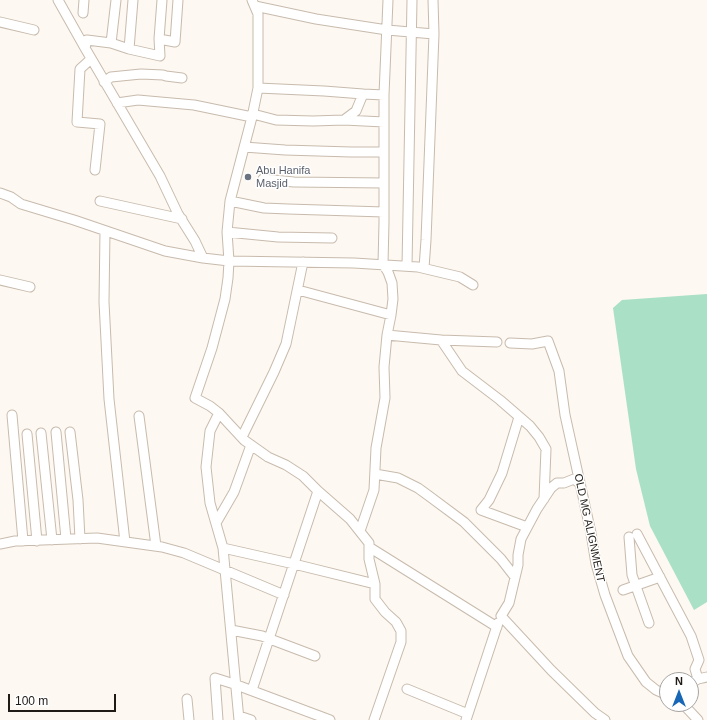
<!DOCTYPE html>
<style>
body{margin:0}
#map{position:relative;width:707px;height:720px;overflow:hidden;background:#fdf8f2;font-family:Arial,sans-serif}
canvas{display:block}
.north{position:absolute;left:659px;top:672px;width:40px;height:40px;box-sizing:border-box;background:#fff;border:1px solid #a6a4a2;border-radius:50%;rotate:0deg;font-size:11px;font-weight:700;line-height:16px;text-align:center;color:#201b16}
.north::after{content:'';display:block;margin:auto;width:14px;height:18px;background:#1767b6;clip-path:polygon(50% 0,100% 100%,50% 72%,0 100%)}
.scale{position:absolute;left:8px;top:694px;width:108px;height:18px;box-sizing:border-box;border:2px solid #201b16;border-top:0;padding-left:5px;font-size:12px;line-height:14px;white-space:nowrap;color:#201b16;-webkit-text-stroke:3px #fff;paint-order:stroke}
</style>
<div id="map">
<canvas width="707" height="720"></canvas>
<div class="north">N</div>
<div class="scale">100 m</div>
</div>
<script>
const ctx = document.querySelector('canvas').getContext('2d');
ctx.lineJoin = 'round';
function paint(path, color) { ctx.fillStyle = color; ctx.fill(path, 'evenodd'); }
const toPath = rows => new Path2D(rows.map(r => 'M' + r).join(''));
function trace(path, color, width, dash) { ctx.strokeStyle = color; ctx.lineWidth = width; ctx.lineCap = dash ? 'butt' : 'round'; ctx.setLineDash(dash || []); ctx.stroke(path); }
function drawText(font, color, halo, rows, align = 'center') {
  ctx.font = font + ' Arial,sans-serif'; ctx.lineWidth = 3; ctx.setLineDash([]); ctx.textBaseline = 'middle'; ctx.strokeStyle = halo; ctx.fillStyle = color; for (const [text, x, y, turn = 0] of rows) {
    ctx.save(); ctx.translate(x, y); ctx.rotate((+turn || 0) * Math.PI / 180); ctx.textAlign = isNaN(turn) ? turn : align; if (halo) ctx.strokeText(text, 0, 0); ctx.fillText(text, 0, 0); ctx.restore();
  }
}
const green = toPath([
 [707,294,707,602,694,610,650,526,636,469,613,308,622,300]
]);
const minor = toPath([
 [252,0,258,14,258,88,252,117,230,201,227,232,229,261,228,278,225,299,212,348,195,398,210,406,219,413,244,440,268,457,286,465,303,476,318,491,350,519,369,543,369,559,375,584,375,599,385,612,396,622,401,631,401,642,374,720],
 [255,6,316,19,387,30,434,34],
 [83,13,84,0],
 [0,22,34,30],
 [159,39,162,0],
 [111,43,116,0],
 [85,48,87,40,111,43,129,49,160,56,159,39,175,42,178,0],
 [129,49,133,0],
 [91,59,80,69,77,122,100,124,95,170],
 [104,82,111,77,141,74,163,75,166,76,182,78],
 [258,88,324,91,363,94],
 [117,103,138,100,194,105,252,117],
 [253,114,276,120,313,121,344,120,356,111,363,94,384,95],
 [344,120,384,122],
 [244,147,285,150,351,152,383,152],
 [263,179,294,182,383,183],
 [0,193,11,197,21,204,74,220,165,251,203,258,195,241,178,214,160,176,85,48,58,0],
 [100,201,182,219],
 [230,201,264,208,288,209,384,212],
 [105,231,104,302,109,399,125,542],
 [227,232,278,237,332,238],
 [203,258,229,261,354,263,418,267,460,277,473,285],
 [407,266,412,0],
 [424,268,426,240,434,34,433,0],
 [0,280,30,287],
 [298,290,391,315],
 [387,335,441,340,497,342],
 [441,340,462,371,500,400,530,426,539,437,546,449,544,499],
 [510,343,532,344,548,341,559,371,565,415,591,533,596,564,605,595,628,656,646,682,656,690,667,695],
 [219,413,210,431,206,467,210,503,223,548,239,720],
 [12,415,23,541],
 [139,416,156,546],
 [519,417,502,473,489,500,481,510,527,527],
 [56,432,66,539],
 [70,432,78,500,80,539],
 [41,433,52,540],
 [27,434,37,541],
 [242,437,274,372,286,344,303,262],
 [375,474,398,478,418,488,429,496,464,522,501,559,515,577],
 [579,483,574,479,564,483,557,483,551,488,537,509,521,539,518,555,518,565,509,603,501,616,551,670,595,713,605,720],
 [216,523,234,492,251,445],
 [360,531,374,490,376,448,385,398,384,367,387,335,391,315,393,299,392,283,388,272,383,264,384,222,384,95,388,0],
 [637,534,691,636,699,660,695,669,698,679],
 [629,537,632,575,649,623],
 [0,544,15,541,97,538,162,547,184,553,284,595],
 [369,547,497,627],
 [223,548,294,564,375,584],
 [623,590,660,577],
 [231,630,262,636,315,656],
 [691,683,698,679,707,677],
 [407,689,468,714],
 [252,690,318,491],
 [187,699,189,720],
 [683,704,698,720],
 [239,716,251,720],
 [218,720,215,678,234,684,330,720],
 [466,720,498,623]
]);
const markers = [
 [248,177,4,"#6b7280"]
];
const worshipNames = [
 ["Abu Hanifa",256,171],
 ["Masjid",256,184]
];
const streetNames = [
 ["OLD MG ALIGNMENT",589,528,78]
];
paint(green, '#a9e0c6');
trace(minor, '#c8bbad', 11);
trace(minor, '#fff', 9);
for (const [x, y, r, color] of markers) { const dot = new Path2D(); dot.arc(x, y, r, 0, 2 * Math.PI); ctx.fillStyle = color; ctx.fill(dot); trace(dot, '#fff', 1.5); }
drawText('11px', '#5b616d', '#fff', worshipNames, 'left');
drawText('11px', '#201b16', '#fff', streetNames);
</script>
